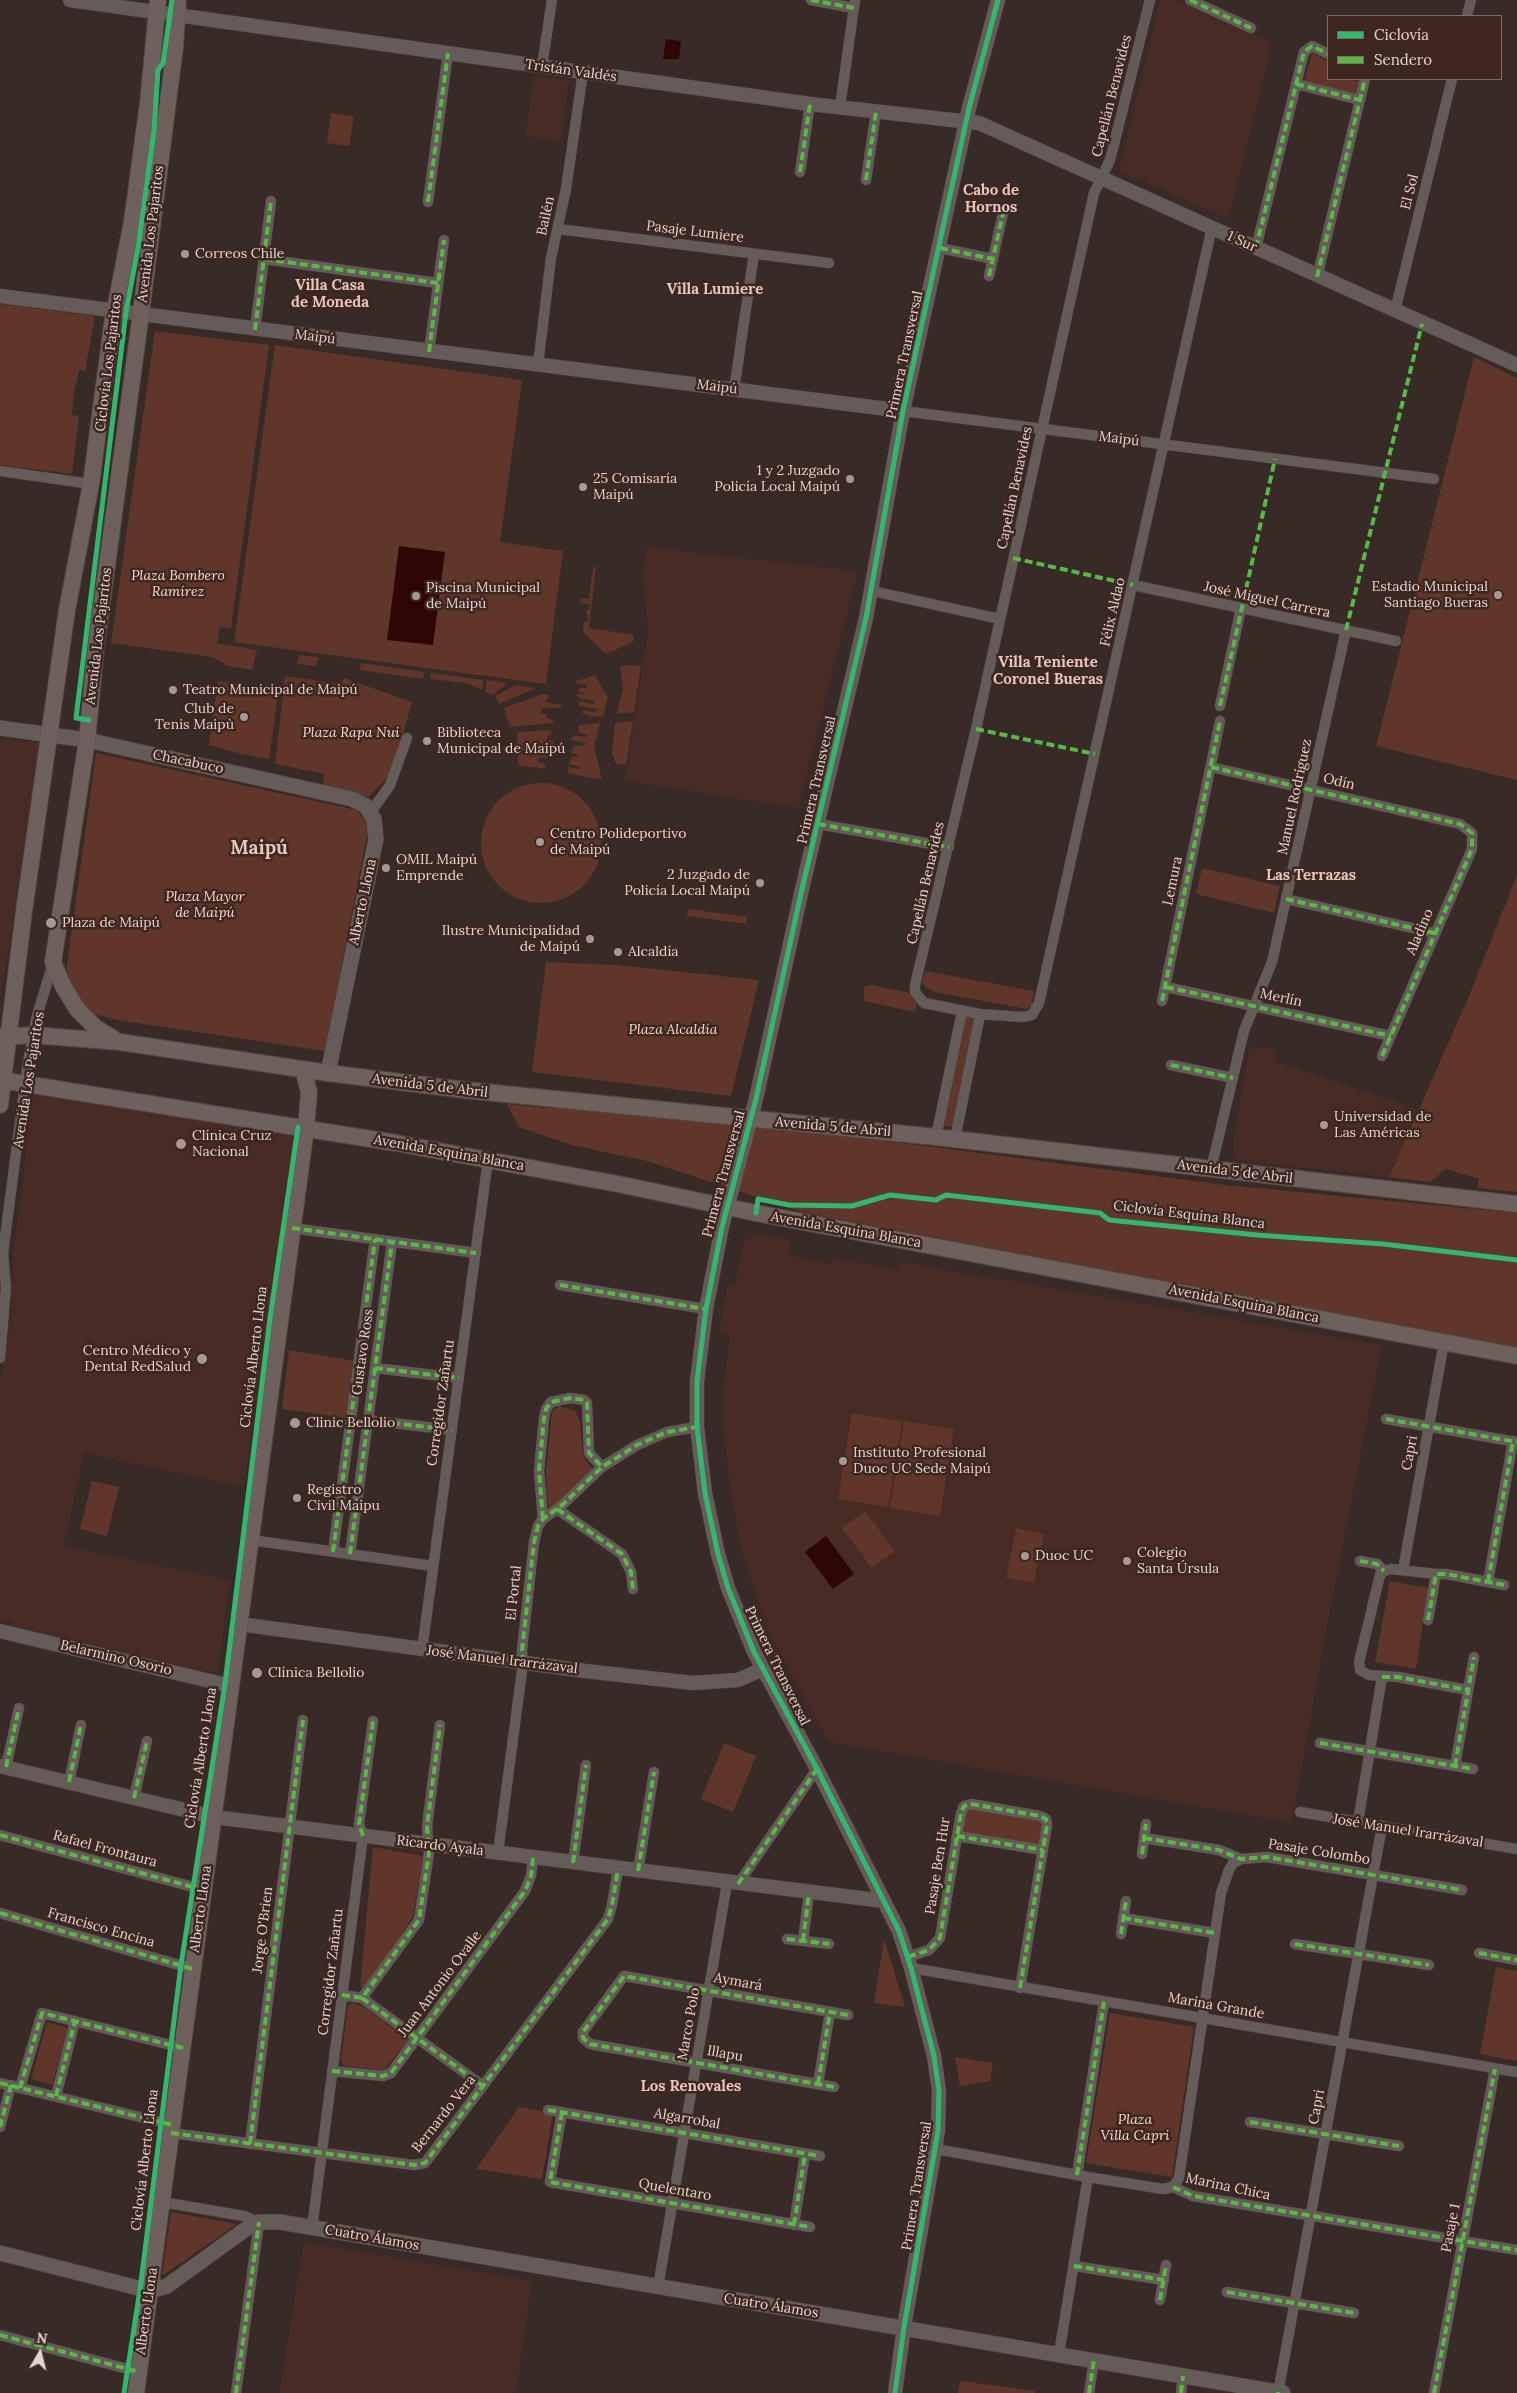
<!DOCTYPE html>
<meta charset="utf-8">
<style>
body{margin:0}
#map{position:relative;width:1517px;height:2393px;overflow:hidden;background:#372a27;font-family:Lora,serif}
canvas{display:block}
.legend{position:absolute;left:1327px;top:15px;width:175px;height:65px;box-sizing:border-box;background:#3e2720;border:1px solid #806c66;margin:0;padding:6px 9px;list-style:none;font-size:15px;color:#e4d4cf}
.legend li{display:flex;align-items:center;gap:10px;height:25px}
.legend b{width:25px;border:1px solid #806c66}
.north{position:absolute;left:15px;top:2328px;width:50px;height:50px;-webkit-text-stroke:4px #3e2720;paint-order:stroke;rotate:8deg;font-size:14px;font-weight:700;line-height:20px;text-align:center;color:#e4d4cf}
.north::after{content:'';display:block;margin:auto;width:18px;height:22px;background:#e4d4cf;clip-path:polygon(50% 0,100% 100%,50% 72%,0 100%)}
</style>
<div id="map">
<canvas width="1517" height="2393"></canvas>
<ul class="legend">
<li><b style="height:6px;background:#33b770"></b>Ciclovía</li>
<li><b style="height:6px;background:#58b947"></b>Sendero</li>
</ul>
<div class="north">N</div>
</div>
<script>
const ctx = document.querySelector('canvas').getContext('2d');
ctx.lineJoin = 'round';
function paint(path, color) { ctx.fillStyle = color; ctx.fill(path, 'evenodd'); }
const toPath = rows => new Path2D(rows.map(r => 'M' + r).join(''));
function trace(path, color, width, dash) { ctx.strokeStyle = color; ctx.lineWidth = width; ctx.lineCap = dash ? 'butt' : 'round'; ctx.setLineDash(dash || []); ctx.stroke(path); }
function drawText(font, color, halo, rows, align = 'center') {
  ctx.font = font + ' Lora,serif'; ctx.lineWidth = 5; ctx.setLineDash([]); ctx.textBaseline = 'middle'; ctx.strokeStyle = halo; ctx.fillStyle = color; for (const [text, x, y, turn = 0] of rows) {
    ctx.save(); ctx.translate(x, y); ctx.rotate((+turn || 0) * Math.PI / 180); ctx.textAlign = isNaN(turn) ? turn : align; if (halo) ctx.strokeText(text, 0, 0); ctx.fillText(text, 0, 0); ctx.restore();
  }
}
const built = toPath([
 [1160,0,1175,0,1273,43,1229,219,1119,171],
 [534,76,569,80,561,142,525,136],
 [646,547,858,571,798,808,625,781,648,632,643,577],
 [0,738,40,743,0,1003],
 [1250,1046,1275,1049,1274,1061,1419,1110,1389,1177,1239,1161,1234,1155,1233,1140],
 [33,1094,295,1131,244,1487,84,1453,64,1546,230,1580,218,1671,209,1673,13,1626,13,1622,0,1619,0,1382,11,1318,13,1257],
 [754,1233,791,1240,788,1255,833,1264,834,1258,898,1269,899,1261,991,1279,995,1278,1382,1345,1329,1616,1292,1823,829,1742,771,1636,743,1558,731,1494,723,1428,723,1391,730,1335,719,1333,727,1285,735,1285,743,1244],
 [304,2242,532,2281,516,2393,279,2393]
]);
const green = toPath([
 [1312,53,1328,62,1328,79,1362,81,1358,97,1304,82],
 [331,113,354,116,349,146,327,143],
 [0,304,95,316,85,371,79,370,74,393,72,415,79,416,72,474,0,465],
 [155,331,269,345,231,628,220,627,217,643,257,650,252,670,228,666,213,657,111,643],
 [275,345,522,380,500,542,563,551,546,684,234,642],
 [1474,357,1517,378,1517,780,1376,746],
 [593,567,596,567,589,628,634,635,633,642,606,654,583,632,584,622,588,622,586,610,589,610,589,604,580,603,581,598,589,599],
 [299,655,318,657,316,666,297,664],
 [361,663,424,672,423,679,359,670],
 [628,665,641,666,634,712,617,714,623,688,620,666],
 [431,673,483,680,482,690,467,683,430,679],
 [595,675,608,697,603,716,589,717,589,715,582,713,583,710,596,712,597,709,579,706,578,701,594,704,595,701,581,699,575,694,589,695,579,692,579,688,587,688,587,685,577,684,576,681],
 [285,676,340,684,344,678,412,702,392,773,368,797,323,787,324,774,275,764],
 [487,680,507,683,493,695,485,692],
 [218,681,279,689,269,759,242,754,209,745],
 [516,685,536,688,499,704,495,696],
 [543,694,549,695,545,702,562,705,561,708,541,708,541,713,547,714,547,718,553,720,553,723,510,727,504,708],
 [633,721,626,765,616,764,612,753,615,723],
 [600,723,594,745,602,780,567,773,569,767,580,769,580,767,569,764,572,756,579,757,579,755,571,753,574,745,585,746,585,743,571,740,574,735,586,737,587,734,578,733,579,725],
 [551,730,551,735,548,735,547,740,554,741,551,758,538,758,538,762,546,764,545,769,518,765,517,732],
 [96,753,356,810,367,822,368,830,325,1051,123,1021,93,1014,83,1006,65,980],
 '481 843a60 60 0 1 1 120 0a60 60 0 1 1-120 0Z',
 [1202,868,1280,886,1274,913,1196,894],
 [1517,875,1517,1192,1477,1188,1479,1179,1446,1169,1430,1182,1389,1177,1469,996],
 [688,909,747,917,746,924,687,916],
 [546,962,617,965,759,980,731,1096,532,1072],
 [925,971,1034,991,1032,1005,1027,1009,935,992,925,987,922,982],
 [872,985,909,993,917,1004,915,1012,864,1001,864,987],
 [966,1017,974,1019,954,1127,943,1126],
 [507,1104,547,1108,669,1107,779,1127,1225,1185,1517,1213,1517,1348,802,1212,647,1161,572,1145,519,1127],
 [289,1350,354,1361,345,1418,282,1409],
 [559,1406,575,1411,577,1415,580,1422,583,1456,594,1471,550,1510,547,1498,546,1471,552,1412],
 [852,1413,902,1421,888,1507,838,1499],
 [904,1421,954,1429,940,1516,890,1508],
 [92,1481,119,1487,107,1536,80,1529],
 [865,1511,895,1551,872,1568,842,1528],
 [1016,1528,1044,1534,1034,1583,1006,1578],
 [1390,1581,1428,1588,1416,1669,1375,1662],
 [724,1743,756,1756,733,1812,701,1799],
 [970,1807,1040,1818,1044,1822,1040,1844,1036,1847,966,1834,962,1830,965,1810],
 [373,1847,423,1856,413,1916,367,1988,360,1987],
 [884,1939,905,2007,874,2003],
 [1496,1967,1517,1971,1517,2061,1480,2054],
 [353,2003,366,2008,409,2040,384,2070,345,2066,341,2061,348,2005],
 [1110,2013,1194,2027,1172,2177,1086,2163],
 [47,2022,68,2028,52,2085,31,2079],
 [955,2057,993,2063,990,2081,960,2086],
 [519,2107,553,2113,542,2179,476,2169],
 [171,2212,237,2224,162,2276],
 [960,2381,1035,2391,1035,2393,958,2393]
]);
const water = toPath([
 [666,39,681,41,679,59,663,59],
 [399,546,445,552,433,645,387,640],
 [826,1536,854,1574,833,1589,805,1552]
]);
const minor = toPath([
 [811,0,854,8],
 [1150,0,1110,160,1094,193,976,729,915,985,915,992,924,1003,979,1014,1023,1017,1032,1015,1039,1003,1212,227],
 [1190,0,1251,28],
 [1467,16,1471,0],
 [542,66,552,0],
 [1296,84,1360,100],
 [840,107,855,0],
 [800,172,810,104],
 [866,180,876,112],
 [428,202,448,53],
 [558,229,829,263],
 [940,248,993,259],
 [1256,248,1304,52,1312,46,1328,54],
 [264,259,438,283],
 [989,276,1004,209],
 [1317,277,1365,79],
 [1395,311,1452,79],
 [255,330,271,201],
 [429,352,444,240],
 [538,365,551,258,566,189,583,72],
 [734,390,754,254],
 [903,411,1434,479],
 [0,471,91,484],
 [1133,585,1396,641],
 [872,591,1000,619],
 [1220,706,1241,608],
 [1211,767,1460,824,1472,833,1472,849,1382,1056],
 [371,812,390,785,407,738],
 [818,824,949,847],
 [1286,899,1434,933],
 [1166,987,1391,1036],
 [1162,1001,1220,721],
 [1171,1065,1233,1078],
 [936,1137,962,1011],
 [955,1139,980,1015],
 [1211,1169,1244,1031,1272,962,1346,630],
 [292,1228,476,1253],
 [560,1285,706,1309],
 [0,1358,6,1288,3,1253,27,1068,36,1019,53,963],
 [375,1368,459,1378],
 [1386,1419,1517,1442],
 [368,1420,452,1430],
 [557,1509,622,1554,631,1572,633,1589],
 [543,1519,539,1471,544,1418,546,1409,551,1402,570,1398,584,1400,587,1403,589,1453,602,1467],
 [251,1540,433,1566],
 [333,1552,375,1239],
 [350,1554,392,1242],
 [1360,1561,1377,1564,1384,1571],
 [1403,1570,1444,1342],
 [1488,1582,1513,1441],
 [1428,1620,1436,1574],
 [422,1650,488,1160],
 [1468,1690,1398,1677,1369,1675,1360,1670,1359,1662,1380,1575,1384,1571,1391,1569,1436,1574,1446,1574,1504,1585],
 [1320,1743,1473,1769],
 [1455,1766,1474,1657],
 [6,1767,19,1708],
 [69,1782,81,1725],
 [134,1798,147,1741],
 [1300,1812,1517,1849],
 [1358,1822,1382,1677],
 [0,1835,204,1890],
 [957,1836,1043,1850],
 [1144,1838,1219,1850,1241,1859,1267,1857,1462,1890],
 [498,1853,523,1663,522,1650,534,1542,538,1526,543,1519,561,1506,602,1467,637,1445,667,1432,697,1427],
 [1142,1854,1146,1824],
 [573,1863,586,1765],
 [638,1871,654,1772],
 [738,1884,817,1769],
 [0,1913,193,1969],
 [1123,1918,1215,1933],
 [1121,1934,1126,1901],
 [787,1939,829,1944],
 [803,1941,809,1893],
 [1295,1944,1429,1965],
 [1479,1953,1517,1960],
 [908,1957,929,1950,940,1938,961,1813,964,1806,971,1804,1040,1816,1046,1819,1047,1825,1020,1988],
 [911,1968,1517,2072],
 [342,1995,362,1998,419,1920,429,1853,427,1826,440,1725],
 [362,1998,483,2086],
 [332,2071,383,2076,391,2073,525,1891,531,1876,533,1858],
 [0,2083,173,2125],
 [818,2084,830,2012],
 [834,2087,590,2044,583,2038,583,2032,624,1976,848,2015],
 [20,2088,42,2013,183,2048],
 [56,2096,75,2021],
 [548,2110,820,2156],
 [562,2112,550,2182,810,2227],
 [1250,2122,1399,2146],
 [0,2127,11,2085],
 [171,2133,414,2165,425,2163,608,1919,612,1905,618,1869],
 [250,2144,303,1720],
 [936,2149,1088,2177,1163,2189,1173,2187,1193,2196,1517,2250],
 [1077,2175,1104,2002],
 [1173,2187,1179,2178,1221,1893,1229,1870,1233,1863,1241,1859],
 [162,2202,244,2216,259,2222,236,2393],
 [794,2225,805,2154],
 [312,2228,363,1836,359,1824,373,1721],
 [1074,2266,1164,2280],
 [658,2287,727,1883],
 [1227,2292,1354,2313],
 [1160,2300,1166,2265],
 [0,2335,139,2372],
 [1059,2354,1088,2177],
 [1089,2393,1094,2360],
 [1181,2393,1183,2376],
 [1278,2393,1382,1826],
 [1434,2393,1495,2069]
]);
const tertiary = toPath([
 [70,0,810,104,979,123,1517,365],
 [0,296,903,411],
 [239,1624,585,1671,693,1683,738,1680,763,1669],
 [0,1631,231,1686],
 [0,1766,214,1817,884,1901],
 [895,2393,904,2327,938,2131,939,2091,934,2056,911,1968,899,1931,817,1769,754,1652,728,1588,718,1554,705,1493,697,1427,697,1381,706,1309,722,1227,756,1099,802,889,866,618,903,411,969,108,998,0]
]);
const secondary = toPath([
 [0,728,87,740,352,799,366,806,374,819,376,839,328,1073],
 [0,2253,150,2291,167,2286,250,2226,259,2222,280,2222,1283,2393]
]);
const primary = toPath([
 [0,1037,33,1035,120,1042,328,1073,465,1090,936,1137,1517,1204],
 [114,1039,96,1028,77,1009,63,986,53,962,87,740,96,647,139,328,175,47,178,0],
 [0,1080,396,1143,623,1185,756,1213,1517,1356],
 [0,1105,24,911,67,610,91,484,112,325,132,222,148,103,158,0],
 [136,2393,306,1128,309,1092,303,1069]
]);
const quiet = toPath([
 [811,0,854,8],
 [1190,0,1251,28],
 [1296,84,1360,100],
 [800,172,810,104],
 [866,180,876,112],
 [428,202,448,53],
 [940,248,993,259],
 [1256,248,1304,52,1312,46,1328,54],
 [264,259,438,283],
 [989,276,1004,209],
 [1317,277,1365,79],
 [255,330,271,201],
 [429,352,444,240],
 [1013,558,1133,585],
 [1346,630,1422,324],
 [1220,706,1275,459],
 [976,729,1095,754],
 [1211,767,1460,824,1472,833,1472,849,1382,1056],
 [818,824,949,847],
 [1286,899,1434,933],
 [1166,987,1391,1036],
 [1162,1001,1220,721],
 [1171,1065,1233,1078],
 [292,1228,476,1253],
 [560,1285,706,1309],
 [375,1368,459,1378],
 [1386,1419,1517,1442],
 [368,1420,452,1430],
 [557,1509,622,1554,631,1572,633,1589],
 [543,1519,539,1471,544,1418,546,1409,551,1402,570,1398,584,1400,587,1403,589,1453,602,1467],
 [333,1552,375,1239],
 [350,1554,392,1242],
 [1360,1561,1377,1564,1384,1571],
 [1488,1582,1513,1441],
 [1428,1620,1436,1574,1446,1574,1504,1585],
 [523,1663,522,1650,534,1542,538,1526,543,1519,561,1506,602,1467,637,1445,667,1432,697,1427],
 [1382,1677,1398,1677,1468,1690],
 [1320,1743,1473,1769],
 [1455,1766,1474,1657],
 [6,1767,19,1708],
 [69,1782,81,1725],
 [134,1798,147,1741],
 [0,1835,204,1890],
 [363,1836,359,1824,373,1721],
 [957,1836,1043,1850],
 [1144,1838,1219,1850,1241,1859,1267,1857,1462,1890],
 [1142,1854,1146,1824],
 [573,1863,586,1765],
 [638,1871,654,1772],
 [738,1884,817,1769],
 [0,1913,193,1969],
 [1123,1918,1215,1933],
 [1121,1934,1126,1901],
 [787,1939,829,1944],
 [803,1941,809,1893],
 [1295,1944,1429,1965],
 [1479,1953,1517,1960],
 [908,1957,929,1950,940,1938,961,1813,964,1806,971,1804,1040,1816,1046,1819,1047,1825,1020,1988],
 [342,1995,362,1998,419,1920,429,1853,427,1826,440,1725],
 [362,1998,483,2086],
 [332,2071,383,2076,391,2073,525,1891,531,1876,533,1858],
 [0,2083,173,2125],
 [818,2084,830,2012],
 [834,2087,590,2044,583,2038,583,2032,624,1976,848,2015],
 [20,2088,42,2013,183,2048],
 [56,2096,75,2021],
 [548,2110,820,2156],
 [562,2112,550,2182,810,2227],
 [1250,2122,1399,2146],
 [0,2127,11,2085],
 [171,2133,414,2165,425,2163,608,1919,612,1905,618,1869],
 [250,2144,303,1720],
 [1077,2175,1104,2002],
 [1173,2187,1193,2196,1517,2250],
 [794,2225,805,2154],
 [1074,2266,1164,2280],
 [1227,2292,1354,2313],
 [1160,2300,1166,2265],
 [0,2335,139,2372],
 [236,2393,259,2222],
 [1089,2393,1094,2360],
 [1181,2393,1183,2376],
 [1278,2393,1278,2392],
 [1434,2393,1495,2069]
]);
const cycleway = toPath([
 [89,720,76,718,126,312,139,242,154,131,158,70,163,63,172,0],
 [756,1213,758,1199,789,1205,852,1206,890,1195,936,1200,946,1195,1100,1213,1109,1220,1257,1235,1383,1244,1517,1260],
 [124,2393,140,2290,181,1965,225,1684,270,1318,298,1127],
 [895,2393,904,2327,938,2131,939,2091,934,2056,911,1968,899,1931,817,1769,754,1652,728,1588,718,1554,705,1493,697,1427,697,1381,706,1309,722,1227,756,1099,802,889,866,618,903,411,969,108,998,0]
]);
const markers = [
 [185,254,5,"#a79894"],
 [850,479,5,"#a79894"],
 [583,487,5,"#a79894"],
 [1498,595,5,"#a79894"],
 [416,596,5,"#a79894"],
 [173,690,5,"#a79894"],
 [244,717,5,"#a79894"],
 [427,741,5,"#a79894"],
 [540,842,5,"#a79894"],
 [386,868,5,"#a79894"],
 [760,883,5,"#a79894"],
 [51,923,6,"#a79894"],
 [590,939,5,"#a79894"],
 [618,952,5,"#a79894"],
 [1324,1125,5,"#a79894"],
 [181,1144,6,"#a79894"],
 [202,1359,6,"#a79894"],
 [295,1423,6,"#a79894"],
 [843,1461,5,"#a79894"],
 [297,1498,5,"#a79894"],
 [1025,1556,5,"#a79894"],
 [1127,1561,5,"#a79894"],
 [257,1673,6,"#a79894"]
];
const streetNames = [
 ["Tristán Valdés",571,71,8],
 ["Capellán Benavides",1112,96,-76],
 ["El Sol",1410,192,-76],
 ["Bailén",546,216,-78],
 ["Pasaje Lumiere",695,232,7],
 ["Avenida Los Pajaritos",151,234,-83],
 ["1 Sur",1242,242,25],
 ["Maipú",315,337,7],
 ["Primera Transversal",905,355,-78],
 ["Ciclovía Los Pajaritos",109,363,-83],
 ["Maipú",717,387,7],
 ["Maipú",1119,439,7],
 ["Capellán Benavides",1015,488,-78],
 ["José Miguel Carrera",1267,600,12],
 ["Félix Aldao",1113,612,-77],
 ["Avenida Los Pajaritos",99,636,-83],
 ["Chacabuco",188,762,12],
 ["Primera Transversal",817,780,-77],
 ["Odín",1339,782,13],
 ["Manuel Rodríguez",1295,797,-78],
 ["Lemura",1173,881,-78],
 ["Capellán Benavides",926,883,-77],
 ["Alberto Llona",363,902,-78],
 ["Aladino",1420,932,-67],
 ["Merlín",1281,998,12],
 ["Avenida Los Pajaritos",29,1080,-81],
 ["Avenida 5 de Abril",430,1086,7],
 ["Avenida 5 de Abril",833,1127,5],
 ["Avenida Esquina Blanca",449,1153,10],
 ["Avenida 5 de Abril",1235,1172,7],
 ["Primera Transversal",724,1174,-75],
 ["Ciclovía Esquina Blanca",1189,1215,7],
 ["Avenida Esquina Blanca",846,1230,10],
 ["Avenida Esquina Blanca",1244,1304,11],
 ["Gustavo Ross",363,1352,-82],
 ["Ciclovía Alberto Llona",254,1357,-83],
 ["Corregidor Zañartu",441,1403,-82],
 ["Capri",1410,1453,-80],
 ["El Portal",514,1593,-84],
 ["Belarmino Osorio",116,1658,13],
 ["José Manuel Irarrázaval",502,1660,7],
 ["Primera Transversal",777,1666,64],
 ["Ciclovía Alberto Llona",201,1758,-81],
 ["José Manuel Irarrázaval",1408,1831,9],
 ["Ricardo Ayala",440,1846,7],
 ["Rafael Frontaura",105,1849,15],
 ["Pasaje Colombo",1319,1852,9],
 ["Pasaje Ben Hur",938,1866,-81],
 ["Alberto Llona",201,1909,-82],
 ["Francisco Encina",101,1928,16],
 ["Jorge O'Brien",263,1930,-83],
 ["Corregidor Zañartu",331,1972,-83],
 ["Aymará",738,1982,10],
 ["Juan Antonio Ovalle",440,1984,-53],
 ["Marina Grande",1216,2006,10],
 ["Marco Polo",689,2024,-80],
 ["Illapu",725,2054,10],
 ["Capri",1317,2107,-80],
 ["Bernardo Vera",444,2114,-52],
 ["Algarrobal",687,2119,10],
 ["Ciclovía Alberto Llona",145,2160,-83],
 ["Primera Transversal",917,2186,-81],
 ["Marina Chica",1228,2187,12],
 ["Quelentaro",675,2190,10],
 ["Pasaje 1",1451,2228,-79],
 ["Cuatro Álamos",372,2238,10],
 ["Cuatro Álamos",771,2306,9],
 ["Alberto Llona",147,2311,-82]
];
const poiNames = [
 ["Correos Chile",195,254],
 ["1 y 2 Juzgado",840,471,"right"],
 ["Policía Local Maipú",840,487,"right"],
 ["25 Comisaría",593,479],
 ["Maipú",593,495],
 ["Estadio Municipal",1488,587,"right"],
 ["Santiago Bueras",1488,603,"right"],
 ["Piscina Municipal",426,588],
 ["de Maipú",426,604],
 ["Teatro Municipal de Maipú",183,690],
 ["Club de",234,709,"right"],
 ["Tenis Maipù",234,725,"right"],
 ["Biblioteca",437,733],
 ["Municipal de Maipú",437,749],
 ["Centro Polideportivo",550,834],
 ["de Maipú",550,850],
 ["OMIL Maipú",396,860],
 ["Emprende",396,876],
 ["2 Juzgado de",750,875,"right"],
 ["Policía Local Maipú",750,891,"right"],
 ["Plaza de Maipú",62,923],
 ["Ilustre Municipalidad",580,931,"right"],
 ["de Maipú",580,947,"right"],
 ["Alcaldía",628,952],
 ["Universidad de",1334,1117],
 ["Las Américas",1334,1133],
 ["Clínica Cruz",192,1136],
 ["Nacional",192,1152],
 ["Centro Médico y",191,1351,"right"],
 ["Dental RedSalud",191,1367,"right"],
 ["Clinic Bellolio",306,1423],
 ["Instituto Profesional",853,1453],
 ["Duoc UC Sede Maipú",853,1469],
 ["Registro",307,1490],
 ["Civil Maipu",307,1506],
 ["Colegio",1137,1553],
 ["Santa Úrsula",1137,1569],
 ["Duoc UC",1035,1556],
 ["Clínica Bellolio",268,1673]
];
const parkNames = [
 ["Plaza Bombero",178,576],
 ["Ramírez",178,592],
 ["Plaza Rapa Nui",351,733],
 ["Plaza Mayor",205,897],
 ["de Maipú",205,913],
 ["Plaza Alcaldía",673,1030],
 ["Plaza",1135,2120],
 ["Villa Capri",1135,2136]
];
const neighbourhoodNames = [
 ["Cabo de",991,191],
 ["Hornos",991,208],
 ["Villa Casa",330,286],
 ["de Moneda",330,303],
 ["Villa Lumiere",715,290],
 ["Villa Teniente",1048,663],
 ["Coronel Bueras",1048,680],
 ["Las Terrazas",1311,876],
 ["Los Renovales",691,2087]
];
const districtNames = [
 ["Maipú",259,849]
];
paint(built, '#472b24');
paint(green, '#60362a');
paint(water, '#2e0704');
trace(minor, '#514643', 11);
trace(tertiary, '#514643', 15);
trace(secondary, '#514643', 16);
trace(primary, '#514643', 18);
trace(minor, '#655b58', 10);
trace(tertiary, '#655b58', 14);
trace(secondary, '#655b58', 15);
trace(primary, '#6e605c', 16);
trace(quiet, '#58b947', 4, [8, 4]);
trace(cycleway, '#33b770', 5);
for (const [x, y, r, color] of markers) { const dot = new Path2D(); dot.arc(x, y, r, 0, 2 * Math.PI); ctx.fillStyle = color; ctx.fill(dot); trace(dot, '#3e2720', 2); }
drawText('14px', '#e4d4cf', '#3e2720', streetNames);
drawText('14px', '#e4d4cf', '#3e2720', poiNames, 'left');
drawText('italic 14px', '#fad8ce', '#3e2720', parkNames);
drawText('bold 15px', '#e6c7be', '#3e2720', neighbourhoodNames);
drawText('bold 19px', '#e6c7be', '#3e2720', districtNames);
</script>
